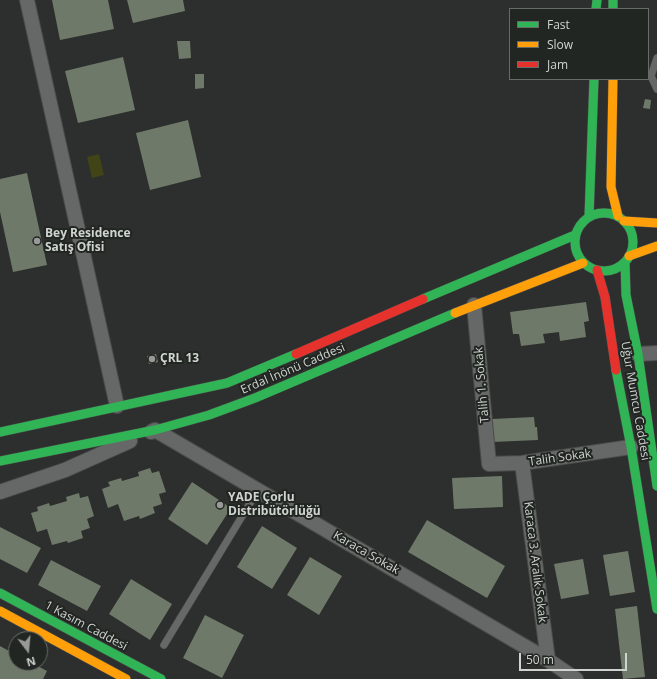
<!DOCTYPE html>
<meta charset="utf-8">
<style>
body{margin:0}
#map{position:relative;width:657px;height:679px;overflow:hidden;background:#2c2f2d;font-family:"Open Sans",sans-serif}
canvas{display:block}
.legend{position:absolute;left:509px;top:8px;width:140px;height:72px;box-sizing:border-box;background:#212622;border:1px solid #676c68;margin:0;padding:5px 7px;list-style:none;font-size:12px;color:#d0d4d1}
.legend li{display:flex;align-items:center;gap:8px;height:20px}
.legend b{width:20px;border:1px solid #676c68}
.north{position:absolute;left:8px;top:631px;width:40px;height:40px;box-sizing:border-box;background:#212622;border:1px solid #676c68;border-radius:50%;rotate:164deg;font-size:11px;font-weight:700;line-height:16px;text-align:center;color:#d0d4d1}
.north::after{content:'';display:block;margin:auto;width:14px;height:18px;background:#979a98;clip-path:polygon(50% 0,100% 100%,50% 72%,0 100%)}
.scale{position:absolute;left:519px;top:653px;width:108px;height:18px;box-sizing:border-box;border:2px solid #d0d4d1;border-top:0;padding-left:5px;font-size:12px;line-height:14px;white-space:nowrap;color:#d0d4d1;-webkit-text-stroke:3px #212622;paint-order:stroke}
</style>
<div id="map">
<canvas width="657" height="679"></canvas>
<ul class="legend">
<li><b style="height:5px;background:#30b455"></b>Fast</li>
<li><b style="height:5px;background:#ff9f0a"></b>Slow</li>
<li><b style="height:5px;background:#e5322d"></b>Jam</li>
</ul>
<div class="north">N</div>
<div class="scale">50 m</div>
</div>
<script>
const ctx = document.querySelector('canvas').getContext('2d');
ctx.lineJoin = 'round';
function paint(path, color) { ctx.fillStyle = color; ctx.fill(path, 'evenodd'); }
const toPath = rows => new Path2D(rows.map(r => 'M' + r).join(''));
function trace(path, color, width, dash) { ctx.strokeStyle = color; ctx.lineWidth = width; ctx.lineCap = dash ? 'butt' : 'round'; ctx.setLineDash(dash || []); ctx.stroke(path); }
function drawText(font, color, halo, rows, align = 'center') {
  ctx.font = font + ' "Open Sans",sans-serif'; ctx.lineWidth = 4; ctx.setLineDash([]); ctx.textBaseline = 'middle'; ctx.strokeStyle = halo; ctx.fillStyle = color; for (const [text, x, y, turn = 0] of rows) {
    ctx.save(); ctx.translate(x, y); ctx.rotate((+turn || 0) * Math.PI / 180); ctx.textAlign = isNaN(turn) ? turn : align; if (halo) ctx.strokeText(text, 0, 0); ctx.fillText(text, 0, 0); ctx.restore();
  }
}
const green = toPath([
 [99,154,104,175,92,178,87,157]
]);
const building = toPath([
 [52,0,108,0,114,29,60,40],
 [127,0,183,0,185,11,133,23],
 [177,41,190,41,191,58,179,59],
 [123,57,135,110,78,123,65,71],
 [195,74,204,74,204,88,195,89],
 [645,99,651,100,650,109,643,108],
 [188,120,201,177,150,190,136,133],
 [27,173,47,265,13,272,0,212,0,179],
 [586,302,589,321,584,322,586,337,560,341,559,332,543,334,545,343,521,346,519,334,513,334,510,312],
 [156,354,158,362,149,364,147,356],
 [534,417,535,427,537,427,538,440,492,442,492,419],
 [150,468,152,473,159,471,166,492,159,494,162,504,153,507,155,513,140,519,139,516,124,521,118,504,108,508,102,489,110,486,108,482,121,478,122,481,139,476,138,472],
 [502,476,503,507,454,509,452,478],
 [192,482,231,508,207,545,168,519],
 [79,493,80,498,88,496,94,516,87,519,90,528,81,531,83,538,68,543,67,541,52,545,47,529,37,532,31,513,38,511,37,507,49,503,50,506,67,501,66,497],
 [427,520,505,566,487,598,408,552],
 [262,526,297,548,272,589,237,567],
 [0,527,41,548,27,573,0,559],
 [628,551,635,592,610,596,603,555],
 [310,557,342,576,319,615,287,595],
 [583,559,589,594,561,599,554,564],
 [51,560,101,586,87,611,38,585],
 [131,579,172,604,150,640,109,614],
 [637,606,645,677,623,679,615,609],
 [205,615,244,635,222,678,183,658],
 [0,646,16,655,16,663,32,663,47,671,43,679,0,679]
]);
const lane = toPath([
 [657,58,651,76,657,89],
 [164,645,258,490]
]);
const street = toPath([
 [27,0,117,406],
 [474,305,489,464,522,463,631,447],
 [638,354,657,353],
 [151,432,155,430,548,660,576,679],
 [522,463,548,660],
 [0,492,65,470,130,441]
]);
const fast = toPath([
 [613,0,613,9],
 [596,9,597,0],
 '575 242a29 29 0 1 1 58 0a29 29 0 1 1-58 0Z',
 [589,217,594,79],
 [625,262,626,295,638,354,657,486],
 [423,299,575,235],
 [616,370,631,447,657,609],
 [0,432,227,383,296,354],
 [0,461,155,430,209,415,255,398,455,313],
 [0,593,161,679]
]);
const slow = toPath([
 [613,79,611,187,618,216],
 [624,221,657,223],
 [629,256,657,246],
 [455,313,583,263],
 [0,611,126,679]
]);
const jam = toPath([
 [597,270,605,297,616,370],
 [296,354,423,299]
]);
const markers = [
 [37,241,4,"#979a98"],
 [152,359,4,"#979a98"],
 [220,505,4,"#979a98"]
];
const poiNames = [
 ["Bey Residence",45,234],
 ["Satış Ofisi",45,248],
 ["ÇRL 13",160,359],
 ["YADE Çorlu",228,498],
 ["Distribütörlüğü",228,512]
];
const streetNames = [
 ["Erdal İnönü Caddesi",293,369,-23],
 ["Talih 1. Sokak",482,385,-95],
 ["Uğur Mumcu Caddesi",635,401,80],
 ["Talih Sokak",560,458,-8],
 ["Karaca Sokak",366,553,30],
 ["Karaca 3. Aralık Sokak",535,562,83],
 ["1 Kasım Caddesi",86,626,28]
];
paint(green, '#414417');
paint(building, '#6f7969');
trace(lane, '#4a4c4b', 8);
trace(street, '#4a4c4b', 16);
trace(fast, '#4a4c4b', 10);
trace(slow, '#4a4c4b', 10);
trace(jam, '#4a4c4b', 10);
trace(lane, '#666867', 7);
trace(street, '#666867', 14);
trace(fast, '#30b455', 9);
trace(slow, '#ff9f0a', 9);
trace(jam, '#e5322d', 9);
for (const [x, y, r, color] of markers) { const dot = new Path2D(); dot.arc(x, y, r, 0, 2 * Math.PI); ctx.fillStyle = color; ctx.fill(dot); trace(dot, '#212622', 1.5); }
drawText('bold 12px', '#d0d4d1', '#212622', poiNames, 'left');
drawText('12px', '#d0d4d1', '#212622', streetNames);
</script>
